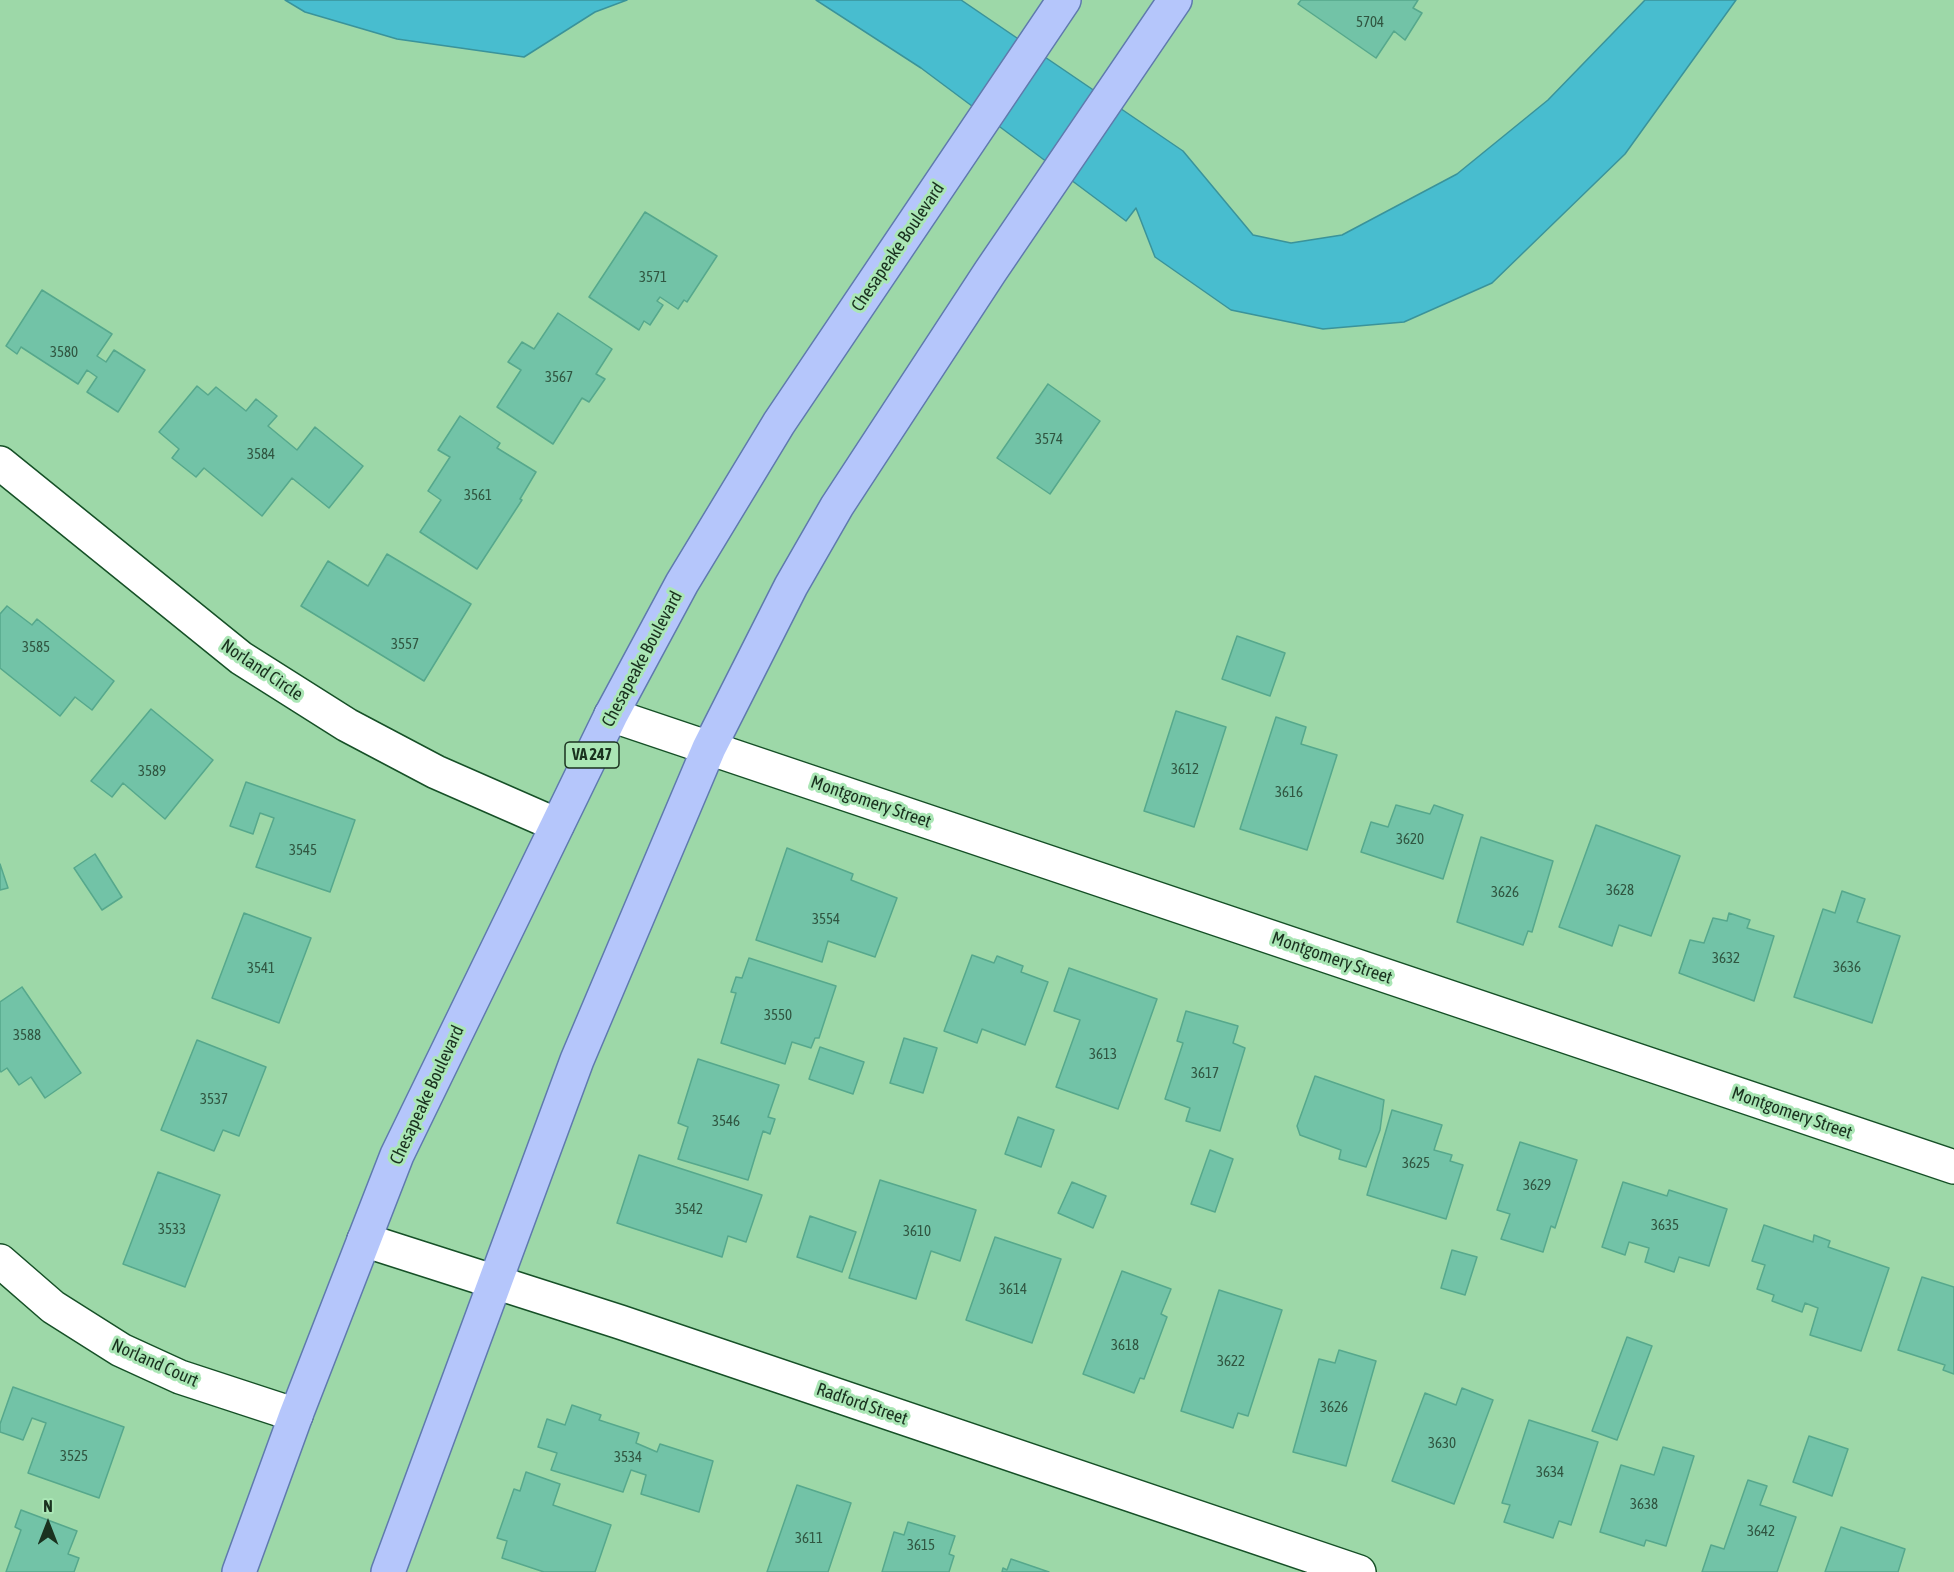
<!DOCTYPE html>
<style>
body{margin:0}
#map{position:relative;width:1954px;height:1572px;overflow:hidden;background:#9dd8a8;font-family:"Asap Condensed",sans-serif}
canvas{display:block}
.north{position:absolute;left:18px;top:1494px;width:60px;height:60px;-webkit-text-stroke:4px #aae6b5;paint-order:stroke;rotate:0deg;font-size:16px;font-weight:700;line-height:24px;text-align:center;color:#1a321f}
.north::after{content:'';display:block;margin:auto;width:21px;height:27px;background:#1a321f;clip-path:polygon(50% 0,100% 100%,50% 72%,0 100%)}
</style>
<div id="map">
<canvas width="1954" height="1572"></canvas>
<div class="north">N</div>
</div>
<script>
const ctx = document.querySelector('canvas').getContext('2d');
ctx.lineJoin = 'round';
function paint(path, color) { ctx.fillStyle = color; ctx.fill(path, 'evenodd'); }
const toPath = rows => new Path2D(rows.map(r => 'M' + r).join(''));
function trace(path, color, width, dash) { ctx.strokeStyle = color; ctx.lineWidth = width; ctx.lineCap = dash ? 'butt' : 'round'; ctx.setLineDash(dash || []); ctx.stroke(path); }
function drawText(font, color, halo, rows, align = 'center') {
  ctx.font = font + ' "Asap Condensed",sans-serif'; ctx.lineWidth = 6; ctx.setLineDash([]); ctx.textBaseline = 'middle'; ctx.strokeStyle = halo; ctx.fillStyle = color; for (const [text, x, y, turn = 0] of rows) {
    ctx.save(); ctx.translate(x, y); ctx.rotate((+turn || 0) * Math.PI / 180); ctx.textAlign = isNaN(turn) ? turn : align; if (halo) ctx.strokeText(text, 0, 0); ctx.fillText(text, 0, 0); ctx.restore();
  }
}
const water = toPath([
 [285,0,627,0,595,12,524,57,397,39,305,12,285,0],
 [816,0,961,0,1183,151,1253,235,1291,243,1342,235,1457,174,1548,100,1645,0,1736,0,1625,154,1492,283,1404,322,1323,329,1231,310,1155,257,1136,208,1126,221,921,68,816,0]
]);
const building = toPath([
 [1301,0,1418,0,1413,8,1422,13,1405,40,1394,31,1376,58,1298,4,1301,0],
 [645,212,717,256,687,302,684,300,678,309,660,297,657,301,663,305,650,325,644,321,639,330,589,297,645,212],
 [42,290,112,334,97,356,106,362,114,350,145,370,118,412,87,392,97,377,87,370,78,384,21,347,17,354,6,346,42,290],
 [558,313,612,349,596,374,605,379,589,402,582,398,553,444,497,407,521,370,508,362,522,342,534,349,558,313],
 [1048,384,1100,421,1050,494,997,458,1048,384],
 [197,386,208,395,216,387,246,411,256,399,277,416,268,426,297,450,315,427,363,466,329,508,292,478,262,516,204,468,196,477,172,458,179,449,159,432,197,386],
 [460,416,500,443,497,448,536,472,520,499,522,500,477,569,420,532,441,500,428,491,450,457,438,450,460,416],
 [387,554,471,604,424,681,301,606,328,561,368,586,387,554],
 [7,606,32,625,37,619,114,681,92,710,75,697,60,716,0,668,0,614,7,606],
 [1237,636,1285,653,1270,696,1222,679,1237,636],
 [151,709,213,760,165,819,123,783,112,797,91,781,151,709],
 [1176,711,1226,727,1194,827,1144,811,1176,711],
 [1276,717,1306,727,1301,744,1337,755,1307,850,1240,829,1276,717],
 [246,782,355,820,330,892,256,867,274,818,260,813,253,834,230,826,246,782],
 [1396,805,1430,814,1434,805,1463,815,1443,879,1361,852,1371,822,1388,827,1396,805],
 [1596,825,1680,856,1651,936,1619,925,1612,946,1559,927,1596,825],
 [1481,837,1553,861,1532,932,1528,931,1523,945,1457,922,1481,837],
 [787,848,853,874,851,880,897,898,875,957,828,941,822,962,756,940,787,848],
 [95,854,122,897,102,910,74,868,95,854],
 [0,864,8,888,0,890,0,864],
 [1842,891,1865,899,1857,922,1900,936,1872,1023,1794,997,1823,909,1835,913,1842,891],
 [244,913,311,938,279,1023,212,998,244,913],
 [1729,913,1750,920,1747,928,1774,936,1754,1001,1679,973,1690,940,1704,943,1713,918,1727,921,1729,913],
 [972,955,994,963,997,956,1023,966,1021,972,1048,982,1025,1045,982,1029,977,1043,944,1031,972,955],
 [749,958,836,986,819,1038,815,1038,811,1048,792,1042,785,1064,721,1043,736,993,731,992,736,977,742,978,749,958],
 [1069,968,1157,999,1118,1109,1056,1087,1080,1020,1054,1011,1069,968],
 [22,987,81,1073,45,1098,31,1077,19,1085,7,1068,1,1072,0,1070,0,1002,22,987],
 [1186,1011,1238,1026,1233,1043,1245,1048,1220,1131,1186,1121,1190,1108,1165,1099,1183,1043,1177,1041,1186,1011],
 [904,1038,937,1048,923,1093,890,1083,904,1038],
 [197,1040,266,1067,239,1136,223,1130,214,1151,161,1130,197,1040],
 [820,1047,864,1062,853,1094,809,1079,820,1047],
 [698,1059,779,1085,768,1117,775,1119,770,1134,763,1131,748,1180,678,1159,688,1127,678,1123,698,1059],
 [1315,1076,1384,1100,1380,1130,1366,1167,1339,1159,1341,1150,1300,1135,1297,1126,1315,1076],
 [1392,1110,1442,1125,1434,1150,1452,1155,1450,1161,1463,1165,1446,1219,1367,1195,1392,1110],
 [1018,1117,1054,1130,1041,1167,1005,1154,1018,1117],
 [1520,1142,1577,1160,1555,1228,1551,1226,1543,1252,1501,1239,1510,1214,1497,1210,1520,1142],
 [1210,1150,1233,1159,1215,1212,1191,1204,1210,1150],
 [639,1155,762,1195,746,1242,728,1236,722,1257,617,1223,639,1155],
 [158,1172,220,1195,185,1287,123,1264,158,1172],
 [880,1180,976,1210,960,1261,931,1251,916,1299,849,1278,880,1180],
 [1072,1182,1106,1196,1093,1228,1058,1213,1072,1182],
 [1623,1182,1667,1196,1669,1190,1727,1209,1709,1266,1679,1257,1674,1272,1645,1262,1649,1248,1629,1242,1625,1255,1602,1247,1623,1182],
 [810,1216,856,1232,842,1272,797,1257,810,1216],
 [1764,1225,1813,1242,1814,1235,1830,1241,1828,1247,1889,1268,1861,1351,1810,1335,1818,1308,1805,1303,1802,1312,1772,1301,1774,1295,1757,1289,1765,1265,1752,1261,1764,1225],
 [995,1237,1061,1259,1032,1343,966,1320,995,1237],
 [1452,1250,1477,1257,1465,1295,1441,1288,1452,1250],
 [1122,1271,1171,1289,1161,1314,1167,1317,1144,1379,1140,1378,1134,1393,1083,1374,1122,1271],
 [1922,1277,1954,1287,1954,1374,1943,1370,1945,1365,1898,1350,1922,1277],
 [1219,1290,1282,1310,1248,1416,1238,1413,1233,1428,1181,1411,1219,1290],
 [1627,1337,1652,1346,1617,1440,1592,1431,1627,1337],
 [1339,1350,1376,1361,1346,1466,1293,1452,1319,1359,1335,1363,1339,1350],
 [13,1387,124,1427,99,1498,28,1473,46,1423,32,1418,23,1440,0,1432,0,1424,13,1387],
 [1462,1388,1493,1400,1454,1504,1392,1481,1425,1393,1456,1405,1462,1388],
 [572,1405,601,1415,599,1420,639,1433,636,1443,657,1452,660,1444,713,1461,699,1512,641,1494,646,1475,631,1470,623,1492,551,1470,557,1453,538,1447,547,1419,565,1425,572,1405],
 [1529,1420,1598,1442,1571,1525,1559,1521,1553,1538,1504,1522,1510,1505,1502,1503,1529,1420],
 [1809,1436,1848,1449,1832,1496,1793,1482,1809,1436],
 [1663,1447,1694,1456,1666,1546,1646,1540,1644,1546,1600,1532,1621,1465,1654,1475,1663,1447],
 [526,1472,560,1484,553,1505,611,1525,595,1572,544,1572,502,1558,507,1541,497,1538,514,1489,520,1491,526,1472],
 [1748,1480,1767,1486,1760,1505,1796,1517,1777,1572,1702,1572,1711,1545,1724,1549,1748,1480],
 [797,1485,851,1503,828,1572,767,1572,797,1485],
 [21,1510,77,1531,68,1554,79,1558,74,1572,6,1572,21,1530,15,1527,21,1510],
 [908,1522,955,1536,949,1554,954,1556,949,1572,882,1572,894,1532,904,1535,908,1522],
 [1841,1527,1905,1549,1898,1572,1825,1572,1841,1527],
 [1011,1559,1049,1572,1002,1572,1003,1568,1007,1570,1011,1559]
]);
const minor = toPath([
 [0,463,241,658,347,725,436,772,557,825],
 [611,715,1954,1167],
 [364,1240,620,1322,1359,1572],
 [0,1261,53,1307,121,1350,180,1377,296,1415]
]);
const major = toPath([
 [239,1572,296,1415,397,1155,611,715,682,583,779,423,1064,0],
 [388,1572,577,1060,709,748,791,586,837,506,990,272,1175,0]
]);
const numberNames = [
 ["5704",1370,22],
 ["3571",653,277],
 ["3580",64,352],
 ["3567",559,377],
 ["3574",1049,439],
 ["3584",261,454],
 ["3561",478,495],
 ["3557",405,644],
 ["3585",36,647],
 ["3612",1185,769],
 ["3589",152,771],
 ["3616",1289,792],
 ["3620",1410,839],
 ["3545",303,850],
 ["3628",1620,890],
 ["3626",1505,892],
 ["3554",826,919],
 ["3632",1726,958],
 ["3636",1847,967],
 ["3541",261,968],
 ["3550",778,1015],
 ["3588",27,1035],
 ["3613",1103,1054],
 ["3617",1205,1073],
 ["3537",214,1099],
 ["3546",726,1121],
 ["3625",1416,1163],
 ["3629",1537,1185],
 ["3542",689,1209],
 ["3635",1665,1225],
 ["3533",172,1229],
 ["3610",917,1231],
 ["3614",1013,1289],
 ["3618",1125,1345],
 ["3622",1231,1361],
 ["3626",1334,1407],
 ["3630",1442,1443],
 ["3525",74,1456],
 ["3534",628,1457],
 ["3634",1550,1472],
 ["3638",1644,1504],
 ["3642",1761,1531],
 ["3611",809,1538],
 ["3615",921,1545]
];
const shields = [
 [592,755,54]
];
const shieldNames = [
 ["VA 247",592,755]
];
const streetNames = [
 ["Chesapeake Boulevard",898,247,-56],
 ["Chesapeake Boulevard",642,659,-62],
 ["Norland Circle",262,670,34],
 ["Montgomery Street",871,802,19],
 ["Montgomery Street",1332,958,19],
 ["Chesapeake Boulevard",427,1095,-65],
 ["Montgomery Street",1792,1113,19],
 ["Norland Court",155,1363,24],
 ["Radford Street",862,1404,19]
];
paint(water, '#48bdcf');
trace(water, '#3a939a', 1.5);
paint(building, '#72c3a7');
trace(building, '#56a88c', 1.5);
trace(minor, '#165027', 36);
trace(major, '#5f7aad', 36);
trace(minor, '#fff', 33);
trace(major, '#b5c6fb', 33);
drawText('15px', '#305641', null, numberNames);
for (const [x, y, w] of shields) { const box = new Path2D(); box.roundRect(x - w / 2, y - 13, w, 26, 4.5); ctx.fillStyle = '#aae6b5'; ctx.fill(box); trace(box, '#1a321f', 1.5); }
drawText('bold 16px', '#1a321f', null, shieldNames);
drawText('18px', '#1a321f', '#aae6b5', streetNames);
</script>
